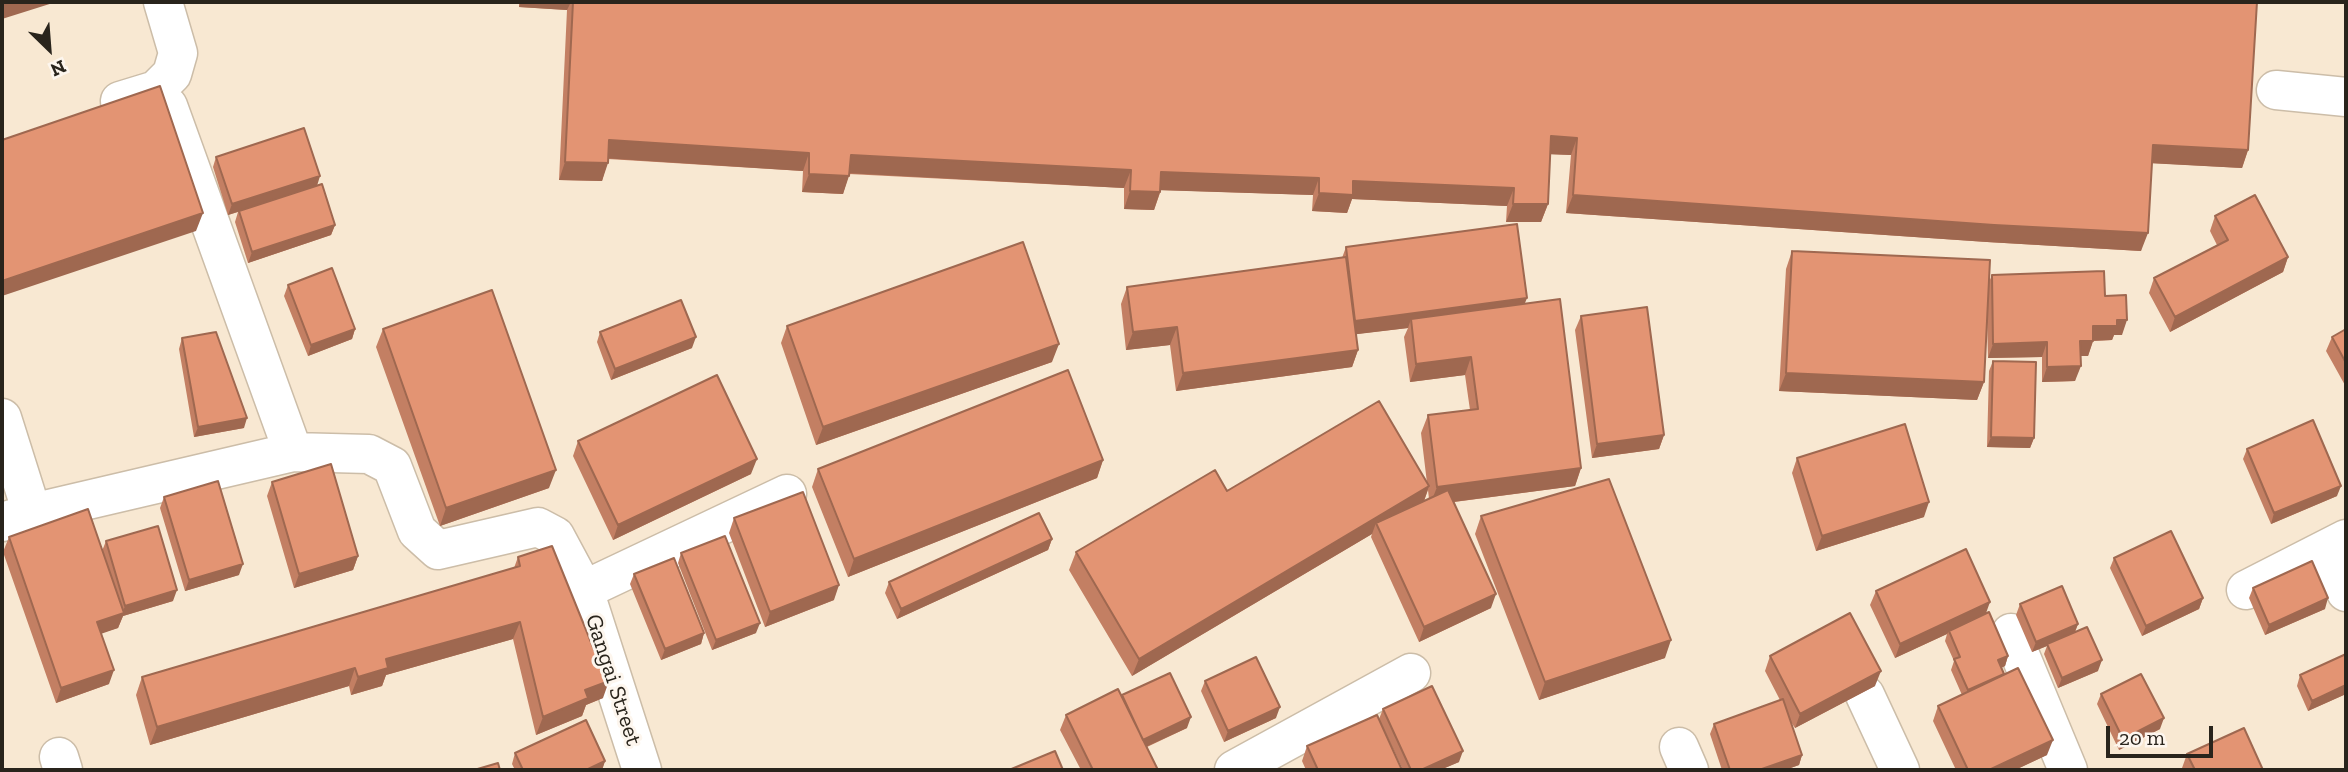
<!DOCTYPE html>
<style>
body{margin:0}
#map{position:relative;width:2348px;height:772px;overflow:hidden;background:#f8e8d2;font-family:"Zilla Slab",serif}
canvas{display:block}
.frame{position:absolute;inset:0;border:4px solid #29241c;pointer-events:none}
.north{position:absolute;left:14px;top:14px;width:70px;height:70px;-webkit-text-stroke:5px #fdf6ee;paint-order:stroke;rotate:155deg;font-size:19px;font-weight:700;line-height:28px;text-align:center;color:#29241c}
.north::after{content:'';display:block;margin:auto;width:24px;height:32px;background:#29241c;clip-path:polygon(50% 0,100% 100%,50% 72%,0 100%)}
.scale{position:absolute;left:2106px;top:726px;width:107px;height:32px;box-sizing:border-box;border:4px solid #29241c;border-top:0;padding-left:9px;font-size:21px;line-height:24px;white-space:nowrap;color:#29241c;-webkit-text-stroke:5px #fdf6ee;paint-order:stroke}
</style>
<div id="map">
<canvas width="2348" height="772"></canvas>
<div class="frame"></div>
<div class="north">N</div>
<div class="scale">20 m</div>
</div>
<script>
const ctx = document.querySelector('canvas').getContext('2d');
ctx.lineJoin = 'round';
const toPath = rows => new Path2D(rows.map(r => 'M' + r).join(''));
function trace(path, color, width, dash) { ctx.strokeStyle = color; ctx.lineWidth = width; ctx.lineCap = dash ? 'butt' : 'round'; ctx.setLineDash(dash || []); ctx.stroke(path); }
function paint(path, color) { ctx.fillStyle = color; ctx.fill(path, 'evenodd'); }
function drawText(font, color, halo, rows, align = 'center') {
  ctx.font = font + ' "Zilla Slab",serif'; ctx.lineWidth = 6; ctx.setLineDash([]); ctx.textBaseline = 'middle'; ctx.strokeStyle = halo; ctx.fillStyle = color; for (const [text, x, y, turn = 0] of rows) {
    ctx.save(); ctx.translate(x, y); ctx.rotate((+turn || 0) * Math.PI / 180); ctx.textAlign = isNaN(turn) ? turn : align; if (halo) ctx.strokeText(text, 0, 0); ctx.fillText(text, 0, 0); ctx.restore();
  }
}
const minor = toPath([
 [2276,90,2346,97],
 [120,101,156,90,172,74,178,53,163,2],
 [168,106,293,452],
 [2,418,32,513],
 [2,522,32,513,293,452,369,454,392,466,417,531,438,550,538,527,555,536,584,590,642,770],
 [2327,550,2346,592],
 [584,590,787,494],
 [2246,590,2346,539],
 [2011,633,2068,770],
 [1865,695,1900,770],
 [1679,747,1689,770],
 [59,757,63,770],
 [1234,770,1411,673]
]);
const wall = toPath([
 [519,2,2257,2,2248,150,2242,168,2152,163,2141,251,1987,242,1566,213,1571,155,1550,154,1548,204,1541,222,1506,222,1507,206,1352,199,1347,213,1312,211,1313,195,1161,190,1154,210,1124,209,1124,188,849,174,843,194,802,192,803,171,608,159,602,181,559,180,567,10,519,7],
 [216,157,317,186,335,225,331,235,248,263,235,222,238,212,228,215,213,167],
 [2215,216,2288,257,2283,272,2170,332,2149,293,2154,278,2217,245,2210,231],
 [1346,247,1525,304,1581,468,1575,486,1454,502,1491,608,1419,642,1371,537,1372,534,1132,676,1069,570,1076,552,1227,491,1427,483,1421,433,1428,415,1470,410,1465,375,1410,382,1404,337,1408,328,1356,334,1358,350,1352,367,1176,391,1170,345,1126,350,1121,304,1127,287,1342,258],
 [1428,490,1429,499,1424,501],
 [1792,251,1989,282,1992,275,2105,296,2122,335,2114,335,2112,340,2093,341,2088,356,2080,356,2075,381,2042,382,2042,357,1988,358,1987,319,1984,382,1977,400,1779,391,1786,269],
 [288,285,355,329,352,339,308,356,284,296],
 [1581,316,1664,435,1659,449,1592,458,1575,330],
 [787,326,1052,362,816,445,781,343],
 [383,329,549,488,440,526,376,347],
 [2346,329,2346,387,2326,351,2332,337],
 [600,332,692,348,611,380,597,342],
 [182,338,244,428,194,437,179,349],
 [1993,361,2034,438,2030,448,1987,447,1989,371],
 [578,441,751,474,613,540,573,456],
 [2247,449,2337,496,2271,524,2243,459],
 [1797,458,1924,517,1816,551,1792,473],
 [1103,460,1097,478,848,577,812,487,818,469],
 [272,482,358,556,353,570,294,588,267,496],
 [164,497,239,575,185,591,160,508],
 [1481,516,1665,658,1539,700,1475,534],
 [734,518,834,600,765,627,729,533],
 [9,537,102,551,106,541,173,601,123,616,118,628,101,633,109,684,56,703,3,552],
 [1052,539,1048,550,897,619,885,593,889,582],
 [681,553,756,633,712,650,678,563],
 [518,557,603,698,586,705,582,716,536,735,513,639,386,675,382,686,351,695,349,686,150,745,136,695,142,677,514,568],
 [2114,558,2203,598,2199,609,2142,636,2110,568],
 [634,574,704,633,701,644,661,660,630,584],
 [2253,588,2325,609,2265,635,2249,598],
 [1876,591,1986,614,2008,656,2005,666,2001,668,2003,675,2047,755,2015,770,1956,770,1933,721,1938,706,1962,695,1951,670,1954,661,1945,641,1947,634,1895,658,1870,605],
 [2020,604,2078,624,2075,632,2098,671,2058,688,2044,654,2047,646,2032,652,2016,615],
 [2346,654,2346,694,2308,711,2297,686,2300,675],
 [1770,656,1875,686,1795,728,1789,719,1802,755,1799,765,1785,770,1722,770,1710,734,1714,724,1780,700,1765,671],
 [1205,681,1276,718,1224,742,1201,691],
 [2101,694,2160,729,2119,750,2097,704],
 [1122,696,1187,728,1147,747,1158,770,1081,770,1060,730,1066,715],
 [1383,709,1459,762,1440,770,1403,770,1379,719],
 [1307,746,1402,770,1306,770,1302,761],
 [515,753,605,761,602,770,515,770,512,764],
 [2187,754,2263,770,2183,770,2182,768]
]);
const shadedWall = toPath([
 [6,2,56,2,2,19,2,3],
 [521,2,571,2,567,10,519,7],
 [1551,136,1577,138,1571,155,1544,154],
 [609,140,809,153,803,171,602,158],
 [2153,145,2248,150,2242,168,2147,163],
 [851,155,1131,170,1124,188,845,173],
 [565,162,608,163,602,181,559,180],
 [1161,172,1319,178,1313,195,1155,190],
 [809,174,849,176,843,194,802,192],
 [320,176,317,186,228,215,232,204],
 [1353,181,1514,188,1507,206,1352,199,1347,213,1312,211,1319,193],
 [1130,191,1160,192,1154,210,1124,209],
 [1573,195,2148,233,2141,251,1987,242,1566,213],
 [1513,204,1548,204,1541,222,1506,222],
 [203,213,196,231,2,296,2,281],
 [335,225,331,235,248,263,252,252],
 [2288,257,2283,272,2170,332,2175,317],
 [1527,298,1521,313,1411,319,1408,328,1350,335,1355,321],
 [2117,320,2127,320,2122,335,2114,335,2112,340,2088,341,2093,326],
 [1177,327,1170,345,1126,350,1133,332],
 [355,329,352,339,308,356,311,345],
 [696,337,692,348,611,380,615,369],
 [2080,341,2093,341,2088,356,2075,356],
 [2047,342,2042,357,1988,358,1993,344],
 [1059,344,1052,362,816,445,823,427],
 [1358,350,1352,367,1176,391,1183,373],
 [1471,357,1465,375,1410,382,1416,364],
 [2081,366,2075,381,2042,382,2047,367],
 [1786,373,1984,382,1977,400,1779,391],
 [247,418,244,428,194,437,198,427],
 [1664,435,1659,449,1592,458,1597,444],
 [1991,437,2034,438,2030,448,1987,447],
 [757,459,751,474,613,540,618,525],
 [1103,460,1097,478,848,577,854,559],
 [1581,468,1575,486,1430,505,1437,487],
 [556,470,549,488,440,526,446,508],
 [1429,486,1423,504,1376,523,1372,534,1132,676,1139,659],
 [2341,486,2337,496,2271,524,2274,513],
 [1929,502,1924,517,1816,551,1822,536],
 [1052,539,1048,550,897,619,901,609],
 [358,556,353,570,294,588,299,574],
 [243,564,239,575,185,591,189,580],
 [839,585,834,600,765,627,770,612],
 [177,590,173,601,123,616,118,628,92,637,97,622,122,614,125,606],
 [1496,594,1491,608,1419,642,1424,627],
 [2203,598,2199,609,2142,636,2146,626],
 [2328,598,2325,609,2265,635,2269,625],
 [1990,602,1985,616,1949,631,1947,634,1895,658,1900,644],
 [520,622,513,639,386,675,382,686,351,695,358,677,386,659],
 [760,623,756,633,712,650,716,640],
 [2078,624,2074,634,2047,644,2047,646,2032,652,2036,642],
 [704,633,701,644,661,660,665,649],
 [1671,640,1665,658,1539,700,1545,682],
 [2008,656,2005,666,1994,671,1998,660],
 [2102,660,2098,671,2058,688,2062,678],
 [355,668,349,686,150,745,157,727],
 [114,670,109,684,56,703,61,688],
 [1881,671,1875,686,1795,728,1800,714],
 [2004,674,2000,684,1964,700,1968,690],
 [609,681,603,698,586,705,582,716,536,735,543,717,585,690],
 [2346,685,2346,694,2308,711,2312,701],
 [1280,707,1276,718,1224,742,1228,731],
 [1191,717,1187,728,1139,750,1143,740],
 [2164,718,2160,729,2119,750,2123,739],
 [2053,740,2047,755,2015,770,1989,770],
 [1463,751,1459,762,1440,770,1421,770],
 [1802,755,1799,765,1785,770,1759,770],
 [605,761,602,770,586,770]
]);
const building = toPath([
 [573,2,2257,2,2248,150,2153,145,2148,233,1994,225,1573,195,1577,138,1551,136,1548,204,1513,204,1514,188,1353,181,1353,195,1319,193,1319,178,1161,172,1160,192,1130,191,1131,170,851,155,849,176,809,174,809,153,609,140,608,163,565,162,573,2],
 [160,86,203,213,2,281,2,140,160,86],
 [304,128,320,176,232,204,216,157,304,128],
 [322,184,335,225,252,252,239,211,322,184],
 [2255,195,2288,257,2175,317,2154,278,2228,240,2215,216,2255,195],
 [1517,224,1527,298,1355,321,1346,247,1517,224],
 [1023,242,1059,344,823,427,787,326,1023,242],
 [1792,251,1990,260,1984,382,1786,373,1792,251],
 [1346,257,1358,350,1183,373,1177,327,1133,332,1127,287,1346,257],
 [332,268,355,329,311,345,288,285,332,268],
 [2104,271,2105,296,2126,295,2127,320,2117,320,2117,326,2093,326,2093,341,2080,341,2081,366,2047,367,2047,342,1993,344,1992,275,2104,271],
 [492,290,556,470,446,508,383,329,492,290],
 [1560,299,1581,468,1437,487,1428,415,1478,409,1471,357,1416,364,1411,319,1560,299],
 [681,300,696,337,615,369,600,332,681,300],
 [1647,307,1664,435,1597,444,1581,316,1647,307],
 [2346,329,2346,363,2332,337,2346,329],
 [216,332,247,418,198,427,182,338,216,332],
 [1993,361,2036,362,2034,438,1991,437,1993,361],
 [1068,370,1103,460,854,559,818,469,1068,370],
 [717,375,757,459,618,525,578,441,717,375],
 [1379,401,1429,486,1139,659,1076,552,1215,470,1227,491,1379,401],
 [2313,420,2341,486,2274,513,2247,449,2313,420],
 [1905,424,1929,502,1822,536,1797,458,1905,424],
 [331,464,358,556,299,574,272,482,331,464],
 [1609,479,1671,640,1545,682,1481,516,1609,479],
 [218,481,243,564,189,580,164,497,218,481],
 [1448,490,1496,594,1424,627,1376,523,1448,490],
 [803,492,839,585,770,612,734,518,803,492],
 [88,509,124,613,97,622,114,670,61,688,9,537,88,509],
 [1039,513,1052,539,901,609,889,582,1039,513],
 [158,526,177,590,125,606,106,541,158,526],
 [2171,531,2203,598,2146,626,2114,558,2171,531],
 [725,536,760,623,716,640,681,553,725,536],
 [552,546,595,652,600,651,609,681,585,690,588,698,543,717,520,622,386,659,388,668,358,677,355,668,157,727,142,677,520,566,518,557,552,546],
 [1966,549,1990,602,1900,644,1876,591,1966,549],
 [674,558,704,633,665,649,634,574,674,558],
 [2312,561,2328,598,2269,625,2253,588,2312,561],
 [2062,586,2078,624,2036,642,2020,604,2062,586],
 [1989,612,2008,656,1998,660,2004,674,1968,690,1954,659,1960,657,1949,631,1989,612],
 [1850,613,1881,671,1800,714,1770,656,1850,613],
 [2087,627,2102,660,2062,678,2047,644,2087,627],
 [2346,654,2346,685,2312,701,2300,675,2346,654],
 [1256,657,1280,707,1228,731,1205,681,1256,657],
 [2018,668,2053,740,1989,770,1968,770,1938,706,2018,668],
 [1170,673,1191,717,1143,740,1122,695,1170,673],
 [2141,674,2164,718,2123,739,2101,694,2141,674],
 [1432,686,1463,751,1421,770,1411,770,1383,709,1432,686],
 [1118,689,1158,770,1093,770,1066,715,1118,689],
 [1783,699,1802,755,1759,770,1730,770,1714,724,1783,699],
 [1377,715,1402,770,1318,770,1307,746,1377,715],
 [586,720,605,761,586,770,523,770,515,753,586,720],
 [2244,728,2263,770,2195,770,2187,754,2244,728],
 [1055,751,1063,770,1009,770,1055,751],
 [498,763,500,770,474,770,498,763]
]);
const streetNames = [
 ["Gangai Street",613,680,72]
];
trace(minor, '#ccbda8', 41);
trace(minor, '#fff', 38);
paint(wall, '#c37f63');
paint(shadedWall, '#9f6850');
paint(building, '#e39473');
trace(building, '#9f6850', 2);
drawText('23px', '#29241c', '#fdf6ee', streetNames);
</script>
